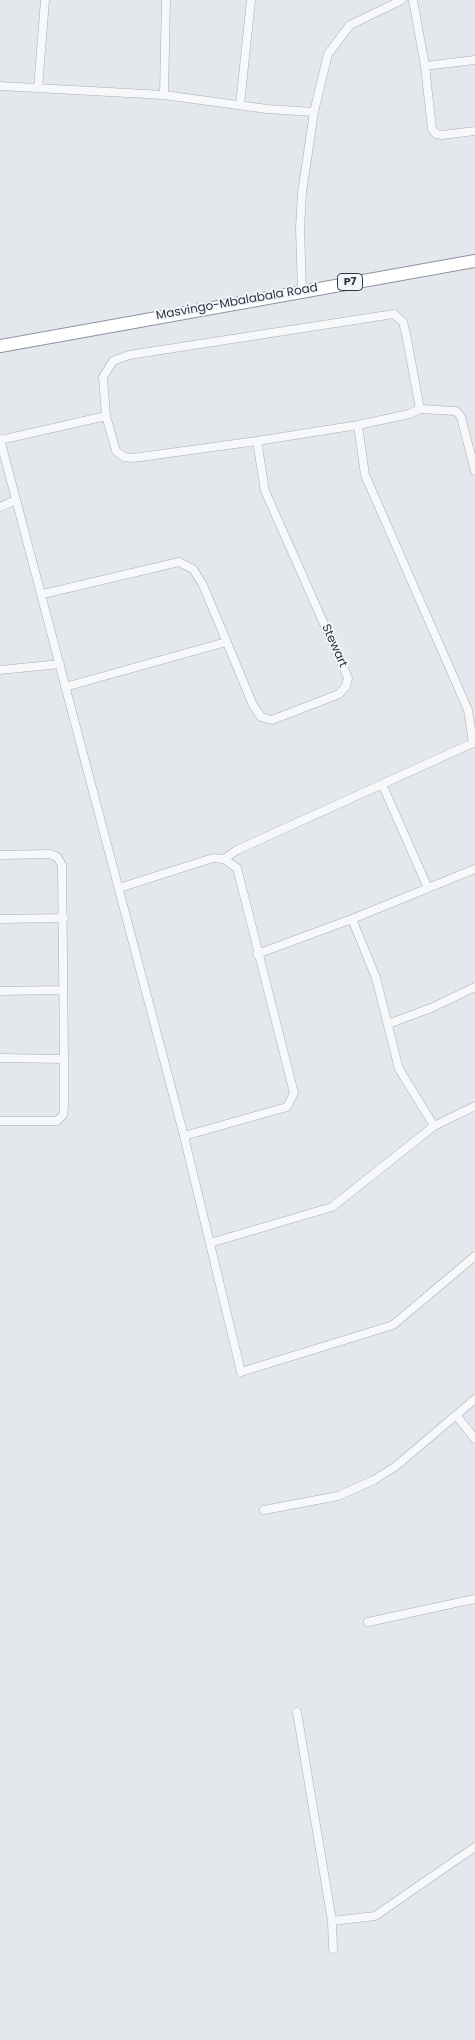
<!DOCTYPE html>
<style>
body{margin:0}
canvas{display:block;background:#e4e7ec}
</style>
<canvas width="475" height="2040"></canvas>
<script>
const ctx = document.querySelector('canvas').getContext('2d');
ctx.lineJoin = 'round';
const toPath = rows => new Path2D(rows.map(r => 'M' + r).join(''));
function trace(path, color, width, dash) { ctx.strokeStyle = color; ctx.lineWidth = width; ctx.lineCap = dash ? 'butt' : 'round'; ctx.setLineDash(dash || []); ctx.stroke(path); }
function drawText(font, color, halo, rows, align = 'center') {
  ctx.font = font + ' Poppins,sans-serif'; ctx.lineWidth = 4; ctx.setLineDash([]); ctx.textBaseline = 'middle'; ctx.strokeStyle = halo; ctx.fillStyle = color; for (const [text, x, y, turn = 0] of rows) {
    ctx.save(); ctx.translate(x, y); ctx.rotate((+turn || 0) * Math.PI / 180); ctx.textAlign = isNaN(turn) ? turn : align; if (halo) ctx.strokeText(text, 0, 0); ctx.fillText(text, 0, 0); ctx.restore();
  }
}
const minor = toPath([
 [413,0,425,66,432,129,436,134,442,135,475,131],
 [425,66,475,60],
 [0,86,164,95,267,109,314,112],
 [38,88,45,0],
 [164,95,166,0],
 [240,105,251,0],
 [302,290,300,228,302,193,314,112,328,54,350,25,402,0],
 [394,314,403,322,406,334,420,409,409,414,358,425,257,441,133,458,124,457,116,451,106,416,103,377,113,361,129,355,394,314],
 [420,409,456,411,461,417,475,471],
 [358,425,365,475,468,710,473,743],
 [0,439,184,1136,241,1372,393,1325,475,1256],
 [0,440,106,416],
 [0,507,16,500],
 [43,594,179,562,193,569,203,585,253,705,261,717,272,720,339,694,346,686,348,678,265,491,257,441],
 [0,670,60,664],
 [65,687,226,642],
 [382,784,428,888],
 [0,855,50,854,57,857,62,865,64,1059,64,1107,63,1115,57,1121,0,1121],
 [224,859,237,850,475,742],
 [119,888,213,858,224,859,237,868,294,1093,287,1107,184,1136],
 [0,919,64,918],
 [257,954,352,919,475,869],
 [0,991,63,990],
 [388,1024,431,1008,475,987],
 [0,1058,64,1059],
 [434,1126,475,1106],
 [210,1243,332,1207,434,1126,399,1069,376,978,352,919],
 [456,1415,475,1439],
 [264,1510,338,1496,374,1480,396,1466,475,1399],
 [368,1622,475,1599],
 [297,1712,332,1921,333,1949],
 [332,1921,375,1916,475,1847]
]);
const trunk = toPath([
 [0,346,475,261]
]);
const shields = [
 [350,282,25]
];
const shieldNames = [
 ["P7",350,282]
];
const streetNames = [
 ["Masvingo-Mbalabala Road",237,302,-10],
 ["Stewart",334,646,66]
];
trace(minor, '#a9aeb7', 9);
trace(trunk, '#8b94a3', 14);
trace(minor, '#f7f8fa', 8);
trace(trunk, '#fff', 12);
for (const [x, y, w] of shields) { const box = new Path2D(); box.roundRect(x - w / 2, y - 8.5, w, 17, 4); ctx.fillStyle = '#f4f6f9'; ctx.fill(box); trace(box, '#2b3445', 1); }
drawText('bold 11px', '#2b3445', null, shieldNames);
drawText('12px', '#2b3445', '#f4f6f9', streetNames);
</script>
